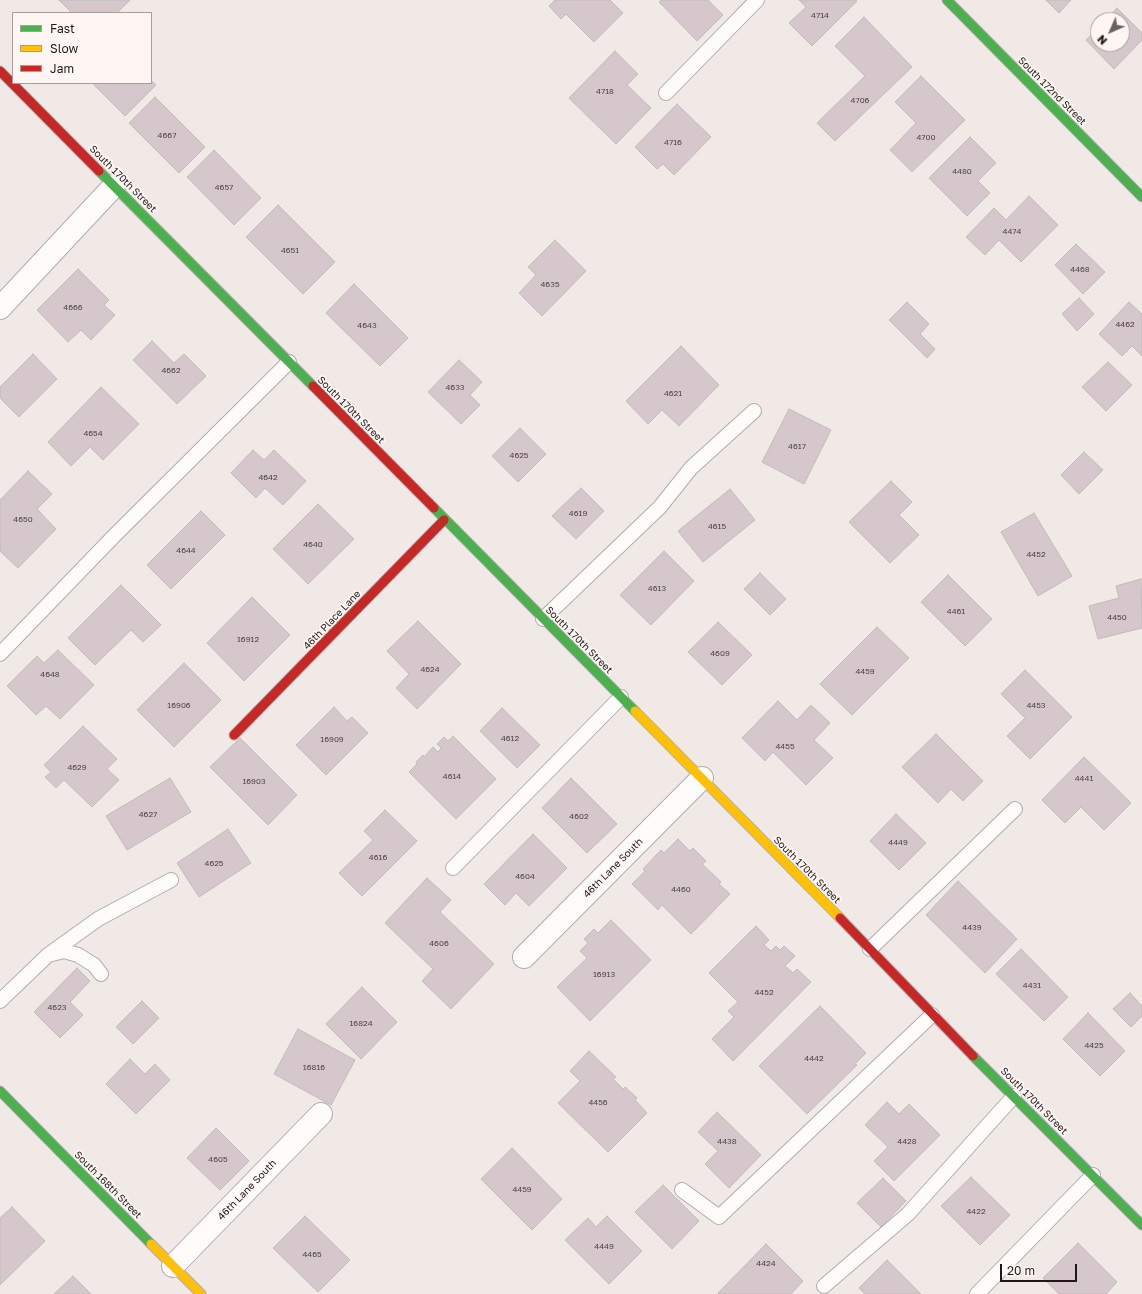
<!DOCTYPE html>
<style>
body{margin:0}
#map{position:relative;width:1142px;height:1294px;overflow:hidden;background:#f1e9e6;font-family:"Golos Text",sans-serif}
canvas{display:block}
.legend{position:absolute;left:12px;top:12px;width:140px;height:72px;box-sizing:border-box;background:#fef6f2;border:1px solid #a59e9b;margin:0;padding:5px 7px;list-style:none;font-size:12px;color:#1f1a18}
.legend li{display:flex;align-items:center;gap:8px;height:20px}
.legend b{width:20px;border:1px solid #a59e9b}
.north{position:absolute;left:1090px;top:12px;width:40px;height:40px;box-sizing:border-box;background:#fef6f2;border:1px solid #a59e9b;border-radius:50%;rotate:225deg;font-size:11px;font-weight:700;line-height:16px;text-align:center;color:#1f1a18}
.north::after{content:'';display:block;margin:auto;width:14px;height:18px;background:#686260;clip-path:polygon(50% 0,100% 100%,50% 72%,0 100%)}
.scale{position:absolute;left:1000px;top:1264px;width:77px;height:18px;box-sizing:border-box;border:2px solid #1f1a18;border-top:0;padding-left:5px;font-size:12px;line-height:14px;white-space:nowrap;color:#1f1a18;-webkit-text-stroke:3px #fef6f2;paint-order:stroke}
</style>
<div id="map">
<canvas width="1142" height="1294"></canvas>
<ul class="legend">
<li><b style="height:5px;background:#4caf50"></b>Fast</li>
<li><b style="height:5px;background:#ffc107"></b>Slow</li>
<li><b style="height:5px;background:#c62828"></b>Jam</li>
</ul>
<div class="north">N</div>
<div class="scale">20 m</div>
</div>
<script>
const ctx = document.querySelector('canvas').getContext('2d');
ctx.lineJoin = 'round';
function paint(path, color) { ctx.fillStyle = color; ctx.fill(path, 'evenodd'); }
const toPath = rows => new Path2D(rows.map(r => 'M' + r).join(''));
function trace(path, color, width, dash) { ctx.strokeStyle = color; ctx.lineWidth = width; ctx.lineCap = dash ? 'butt' : 'round'; ctx.setLineDash(dash || []); ctx.stroke(path); }
function drawText(font, color, halo, rows, align = 'center') {
  ctx.font = font + ' "Golos Text",sans-serif'; ctx.lineWidth = 3.5; ctx.setLineDash([]); ctx.textBaseline = 'middle'; ctx.strokeStyle = halo; ctx.fillStyle = color; for (const [text, x, y, turn = 0] of rows) {
    ctx.save(); ctx.translate(x, y); ctx.rotate((+turn || 0) * Math.PI / 180); ctx.textAlign = isNaN(turn) ? turn : align; if (halo) ctx.strokeText(text, 0, 0); ctx.fillText(text, 0, 0); ctx.restore();
  }
}
const building = toPath([
 [59,0,130,0,117,13,72,13,59,0],
 [555,0,610,0,623,13,594,42,566,14,561,19,549,6,555,0],
 [661,0,708,0,723,15,697,41,659,2,661,0],
 [799,0,855,0,857,1,812,46,789,23,806,7,799,0],
 [1046,0,1071,0,1059,13,1046,0],
 [1117,8,1142,33,1142,40,1114,69,1086,40,1098,28,1098,44,1122,44,1122,20,1106,20,1117,8],
 [864,17,912,67,835,141,817,123,865,76,835,46,864,17],
 [615,51,638,74,627,85,651,108,616,144,569,98,615,51],
 [921,76,965,120,912,172,890,150,916,123,895,102,921,76],
 [151,80,156,85,125,116,92,83,151,83,151,80],
 [155,97,205,147,179,173,129,123,155,97],
 [677,104,711,137,674,175,663,164,657,169,635,147,677,104],
 [970,137,996,163,978,181,990,193,967,216,929,178,970,137],
 [214,150,261,198,234,225,187,177,214,150],
 [1029,196,1058,225,1021,262,999,240,985,255,966,237,994,208,1006,220,1029,196],
 [278,205,335,262,303,294,246,237,278,205],
 [555,240,586,271,542,316,519,293,536,275,528,267,555,240],
 [1076,244,1105,272,1083,294,1055,265,1076,244],
 [78,269,109,300,104,305,115,315,91,340,81,330,68,342,37,310,78,269],
 [354,284,408,338,380,366,326,313,354,284],
 [1079,298,1094,314,1077,331,1062,314,1079,298],
 [907,302,929,324,920,334,935,349,927,358,889,320,907,302],
 [1129,302,1142,314,1142,356,1132,346,1122,356,1099,334,1129,302],
 [152,341,174,363,184,354,206,376,177,404,133,360,152,341],
 [681,346,719,385,679,426,662,410,648,424,626,401,681,346],
 [33,354,57,379,19,417,0,398,0,387,33,354],
 [459,360,482,382,470,395,480,405,461,424,428,392,459,360],
 [1108,362,1132,385,1106,411,1082,387,1108,362],
 [101,387,139,424,103,460,90,447,71,466,48,442,101,387],
 [789,409,831,430,804,484,762,462,789,409],
 [520,428,546,454,518,482,492,456,520,428],
 [253,450,264,460,274,450,306,481,283,505,265,488,256,498,231,473,253,450],
 [1084,452,1103,470,1079,494,1061,475,1084,452],
 [28,471,52,494,37,509,56,529,18,568,0,551,0,500,28,471],
 [891,481,912,502,899,515,919,535,890,563,849,522,891,481],
 [581,488,604,511,576,539,552,516,581,488],
 [730,489,755,520,703,562,678,531,730,489],
 [318,504,354,539,308,584,273,549,318,504],
 [201,511,225,535,171,589,147,565,201,511],
 [1034,513,1072,576,1038,596,1001,532,1034,513],
 [664,551,694,581,651,625,620,595,664,551],
 [760,573,786,599,770,615,744,589,760,573],
 [948,575,992,619,965,646,921,602,948,575],
 [1141,579,1142,628,1098,639,1089,606,1119,598,1116,586,1141,579],
 [121,585,161,625,143,642,131,630,95,665,68,638,121,585],
 [252,597,290,635,244,681,207,643,252,597],
 [418,621,461,664,417,709,396,688,409,674,387,651,418,621],
 [718,622,752,655,722,685,688,652,718,622],
 [877,627,909,658,852,715,820,684,877,627],
 [58,650,94,685,60,719,46,706,36,715,7,686,37,656,44,663,58,650],
 [184,663,221,700,174,747,137,710,184,663],
 [1025,670,1072,717,1030,759,1007,736,1025,718,1001,694,1025,670],
 [778,701,797,720,811,705,830,723,814,740,833,758,806,785,773,752,765,761,742,738,778,701],
 [334,707,347,721,352,717,368,733,326,775,296,745,334,707],
 [502,708,540,745,517,768,480,731,502,708],
 [83,726,117,759,107,769,119,780,92,807,64,780,56,788,45,777,51,772,44,765,83,726],
 [936,734,983,781,963,801,951,789,938,803,902,767,936,734],
 [453,736,496,779,456,819,409,772,417,764,416,762,423,755,424,757,433,747,438,752,441,748,437,744,444,737,448,741,453,736],
 [240,738,297,795,268,825,210,767,240,738],
 [1084,757,1131,803,1104,830,1081,807,1065,823,1042,800,1084,757],
 [170,778,191,812,127,850,106,816,170,778],
 [571,778,617,824,587,853,542,808,571,778],
 [385,810,417,841,362,896,339,873,373,840,364,831,385,810],
 [896,814,926,843,899,870,870,841,896,814],
 [228,829,251,863,199,897,177,863,228,829],
 [533,834,567,868,529,906,516,893,505,905,484,884,533,834],
 [678,839,690,851,693,848,706,861,702,864,721,882,719,884,730,894,691,934,662,905,658,910,632,884,645,871,643,869,661,850,664,853,678,839],
 [427,878,451,900,440,912,494,964,451,1009,422,981,433,969,385,923,427,878],
 [958,881,1017,939,985,973,926,915,958,881],
 [611,920,651,960,590,1021,557,987,587,958,580,951,588,943,584,939,594,929,598,933,611,920],
 [756,926,769,940,764,945,771,951,776,946,780,950,784,946,795,956,785,966,793,973,797,969,811,982,733,1061,712,1039,734,1017,728,1011,738,1002,709,973,756,926],
 [1021,949,1068,997,1044,1021,996,974,1021,949],
 [77,968,90,981,70,1002,83,1015,60,1038,34,1012,77,968],
 [362,987,397,1022,361,1059,326,1024,362,987],
 [1130,993,1142,1006,1142,1016,1131,1027,1113,1009,1130,993],
 [142,1001,159,1018,133,1044,116,1027,142,1001],
 [820,1006,866,1053,855,1064,857,1065,807,1114,759,1066,820,1006],
 [1088,1013,1125,1051,1100,1076,1063,1039,1088,1013],
 [298,1029,355,1060,331,1105,274,1074,298,1029],
 [589,1051,616,1077,613,1079,623,1089,625,1087,637,1098,635,1100,647,1113,608,1152,558,1103,580,1081,570,1071,589,1051],
 [130,1059,145,1074,155,1064,170,1080,136,1114,106,1084,130,1059],
 [887,1102,899,1114,909,1104,940,1135,894,1181,874,1161,888,1147,865,1125,887,1102],
 [717,1112,761,1155,729,1188,705,1164,718,1151,698,1132,717,1112],
 [216,1128,249,1161,220,1190,187,1158,216,1128],
 [512,1148,562,1199,532,1230,481,1179,512,1148],
 [971,1177,1010,1215,980,1245,941,1206,971,1177],
 [883,1178,906,1201,881,1227,857,1203,883,1178],
 [663,1185,699,1221,672,1249,635,1212,663,1185],
 [12,1207,45,1241,0,1285,0,1218,12,1207],
 [305,1216,350,1260,318,1292,273,1248,305,1216],
 [607,1216,642,1251,609,1284,565,1240,588,1218,596,1227,607,1216],
 [1078,1243,1117,1282,1106,1294,1059,1294,1043,1278,1078,1243],
 [766,1244,803,1281,791,1294,719,1294,718,1293,766,1244],
 [887,1260,921,1294,865,1294,859,1288,887,1260],
 [73,1276,91,1294,54,1294,73,1276]
]);
const lane = toPath([
 [666,93,757,0],
 [543,619,660,507,691,468,754,411],
 [0,654,114,536,289,362],
 [453,868,621,697],
 [870,949,1015,809],
 [48,955,98,919,171,880],
 [0,1001,48,955,64,951,78,955,94,965,101,974],
 [682,1190,719,1217,932,1015],
 [824,1286,908,1214,1014,1096],
 [977,1294,1093,1175]
]);
const street = toPath([
 [0,308,114,186],
 [524,957,702,778],
 [173,1266,321,1114]
]);
const fast = toPath([
 [947,0,1142,197],
 [99,171,313,386],
 [434,508,635,711],
 [973,1056,1142,1225],
 [0,1091,151,1244]
]);
const slow = toPath([
 [635,711,840,918],
 [151,1244,201,1294]
]);
const jam = toPath([
 [0,71,99,171],
 [313,386,434,508],
 [234,735,444,520],
 [840,918,973,1056]
]);
const numberNames = [
 ["4714",820,15],
 ["4718",605,91],
 ["4706",860,100],
 ["4667",167,135],
 ["4700",926,137],
 ["4716",673,142],
 ["4480",962,171],
 ["4657",224,187],
 ["4474",1012,231],
 ["4651",290,250],
 ["4468",1080,269],
 ["4635",550,284],
 ["4666",73,307],
 ["4462",1125,324],
 ["4643",367,325],
 ["4662",171,370],
 ["4633",455,387],
 ["4621",673,393],
 ["4654",93,433],
 ["4617",797,446],
 ["4625",519,455],
 ["4642",268,477],
 ["4619",578,513],
 ["4650",23,519],
 ["4615",717,526],
 ["4640",313,544],
 ["4644",186,550],
 ["4452",1036,554],
 ["4613",657,588],
 ["4461",956,611],
 ["4450",1117,617],
 ["16912",248,639],
 ["4609",720,653],
 ["4624",430,669],
 ["4459",865,671],
 ["4648",50,674],
 ["16906",179,705],
 ["4453",1036,705],
 ["4612",510,738],
 ["16909",332,739],
 ["4455",785,746],
 ["4629",77,767],
 ["4614",452,776],
 ["4441",1084,778],
 ["16903",254,781],
 ["4627",148,814],
 ["4602",579,816],
 ["4449",898,842],
 ["4616",378,857],
 ["4625",214,863],
 ["4604",525,876],
 ["4460",681,889],
 ["4439",972,927],
 ["4606",439,943],
 ["16913",604,974],
 ["4431",1032,985],
 ["4452",764,992],
 ["4623",57,1007],
 ["16824",361,1023],
 ["4425",1094,1045],
 ["4442",814,1058],
 ["16816",314,1067],
 ["4456",598,1102],
 ["4438",727,1141],
 ["4428",907,1141],
 ["4605",218,1159],
 ["4459",522,1189],
 ["4422",976,1211],
 ["4449",604,1246],
 ["4465",312,1254],
 ["4424",766,1263]
];
const streetNames = [
 ["South 172nd Street",1052,91,45],
 ["South 170th Street",123,179,45],
 ["South 170th Street",351,410,45],
 ["46th Place Lane",332,620,-46],
 ["South 170th Street",579,640,45],
 ["46th Lane South",613,868,-45],
 ["South 170th Street",807,870,45],
 ["South 170th Street",1034,1101,45],
 ["South 168th Street",108,1185,45],
 ["46th Lane South",247,1190,-46]
];
paint(building, '#d5c7cb');
trace(building, '#c1bbbb', 1);
trace(lane, '#b2acab', 16);
trace(street, '#b2acab', 24);
trace(fast, '#b2acab', 11);
trace(slow, '#b2acab', 11);
trace(jam, '#b2acab', 11);
trace(lane, '#fdfcfb', 14);
trace(street, '#fdfcfb', 22);
trace(fast, '#4caf50', 9);
trace(slow, '#ffc107', 9);
trace(jam, '#c62828', 9);
drawText('8px', '#4c4545', null, numberNames);
drawText('10px', '#1f1a18', '#fef6f2', streetNames);
</script>
